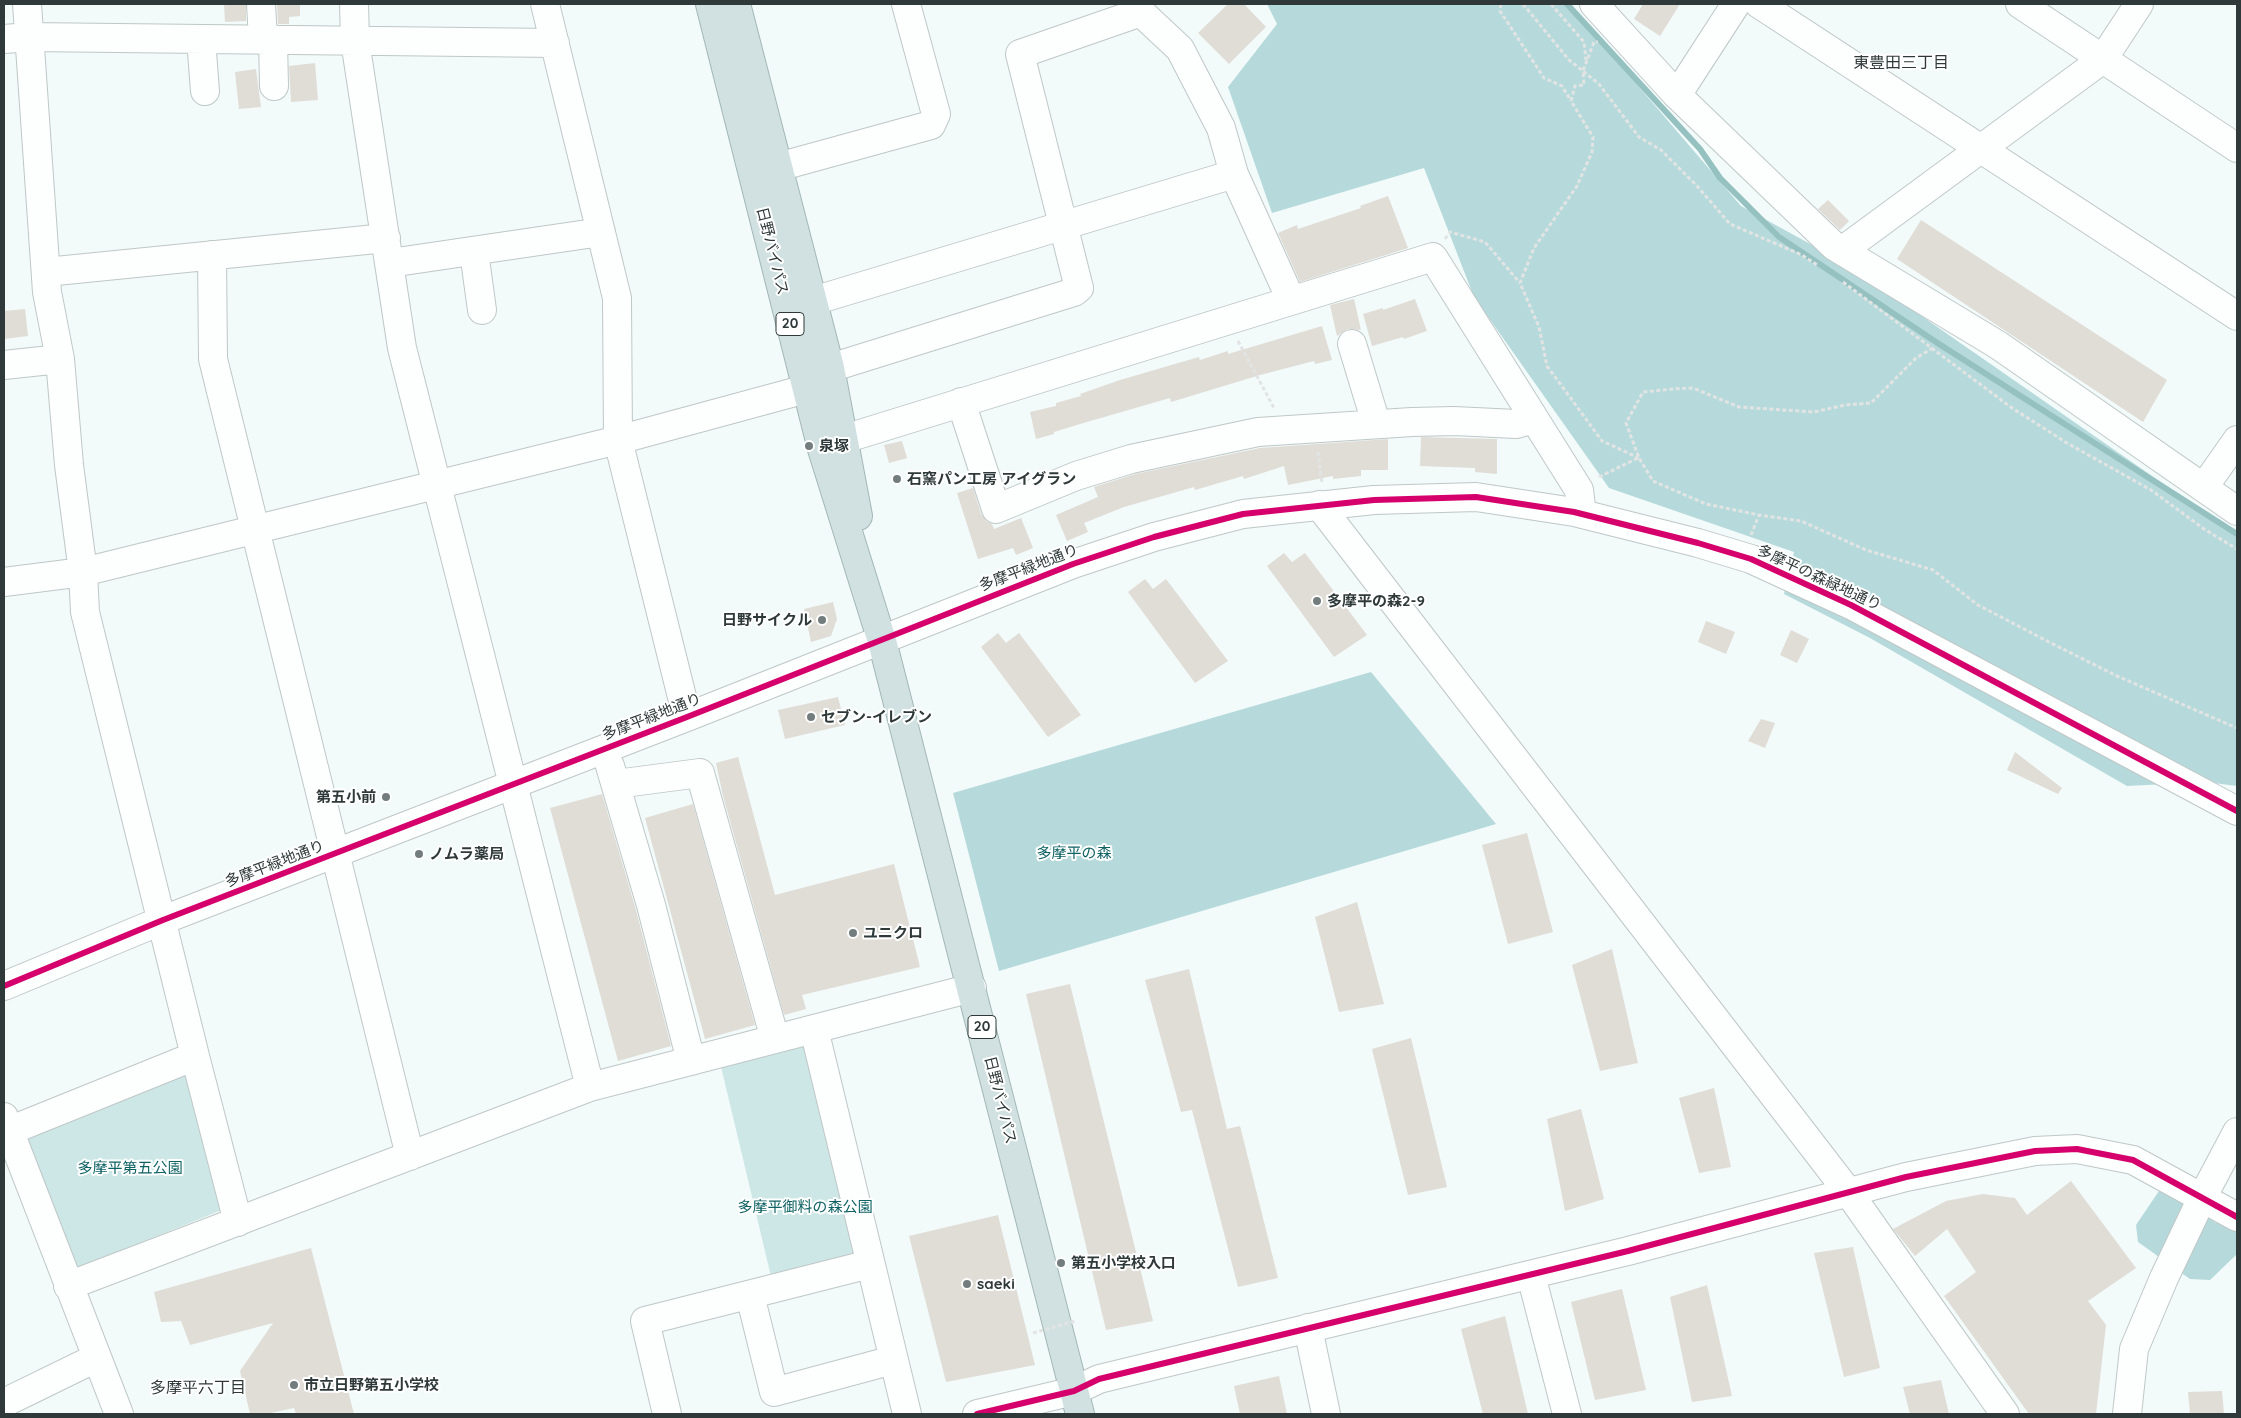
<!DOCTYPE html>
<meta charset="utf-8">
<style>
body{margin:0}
#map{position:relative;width:2241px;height:1418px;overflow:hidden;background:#f2fafa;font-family:Quicksand,sans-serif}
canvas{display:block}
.frame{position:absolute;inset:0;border:5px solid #2f3939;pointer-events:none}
</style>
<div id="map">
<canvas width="2241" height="1418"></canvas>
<div class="frame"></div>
</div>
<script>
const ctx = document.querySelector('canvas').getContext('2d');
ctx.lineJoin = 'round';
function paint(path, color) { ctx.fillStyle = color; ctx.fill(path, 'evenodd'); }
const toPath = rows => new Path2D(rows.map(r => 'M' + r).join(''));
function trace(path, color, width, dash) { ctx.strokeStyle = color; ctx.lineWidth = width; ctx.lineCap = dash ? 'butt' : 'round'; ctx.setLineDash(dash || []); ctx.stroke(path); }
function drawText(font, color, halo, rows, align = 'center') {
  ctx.font = font + ' Quicksand,"Noto Sans JP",sans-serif'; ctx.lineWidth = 4; ctx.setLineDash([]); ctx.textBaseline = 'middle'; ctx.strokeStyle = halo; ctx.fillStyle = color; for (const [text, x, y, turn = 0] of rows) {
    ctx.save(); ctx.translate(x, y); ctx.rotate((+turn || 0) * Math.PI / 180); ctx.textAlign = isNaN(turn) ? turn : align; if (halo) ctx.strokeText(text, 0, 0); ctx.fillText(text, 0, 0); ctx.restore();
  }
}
const green = toPath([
 [814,1029,870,1264,774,1289,718,1054],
 [189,1064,232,1206,77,1268,25,1132]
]);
const forest = toPath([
 [1267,4,1568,4,1741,206,1812,245,1884,290,2237,535,2237,786,2206,782,2127,786,1870,638,1784,594,1794,552,1609,488,1474,297,1424,168,1272,213,1228,87,1277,24],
 [1371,672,1496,824,999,971,953,793],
 [2163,1185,2216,1223,2237,1211,2237,1254,2210,1280,2190,1279,2138,1242,2136,1225]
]);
const stream = toPath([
 [1567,4,1700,149,1720,178,1779,237,1939,344,2237,534]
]);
const building = toPath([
 [224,4,246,4,246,21,225,22],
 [277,4,300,4,300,16,289,17,289,24,278,24],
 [1228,4,1244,4,1266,27,1229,64,1198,33],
 [1643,4,1680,4,1660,36,1634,19],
 [315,63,318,100,291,102,289,66],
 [256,69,261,107,239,109,235,72],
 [1388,196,1408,248,1300,282,1278,233,1297,225,1298,229,1361,208,1360,206],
 [1828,200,1849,221,1840,230,1818,209],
 [1921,220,2167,380,2143,422,1897,259],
 [1354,299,1361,330,1348,329,1337,336,1330,305],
 [1415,299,1427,331,1404,339,1403,337,1372,346,1363,314,1383,308,1383,310],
 [25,309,28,336,4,339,4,311],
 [1322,326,1332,360,1315,364,1314,361,1260,375,1171,402,1170,398,1080,424,1054,432,1054,434,1036,439,1030,412,1056,406,1056,403,1081,396,1080,394,1120,380,1199,357,1200,360,1228,351,1228,354],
 [1421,437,1497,439,1497,474,1475,472,1475,468,1420,466],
 [1388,439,1388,470,1361,470,1361,476,1333,479,1333,476,1288,485,1284,466,1244,479,1243,476,1195,490,1194,487,1124,507,1084,523,1088,532,1067,541,1056,515,1098,497,1094,487,1135,474,1260,448],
 [902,441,907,458,889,463,884,445],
 [973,488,981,514,986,521,992,524,994,529,1021,518,1033,548,1016,555,1013,548,978,559,957,493],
 [1284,553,1292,562,1305,553,1367,635,1334,657,1267,566],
 [1145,579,1153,589,1166,579,1228,661,1195,683,1128,592],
 [833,602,837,619,831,636,811,642,804,609],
 [1706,621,1735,632,1726,654,1698,642],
 [1791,630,1809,639,1797,663,1780,655],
 [998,633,1006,643,1019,633,1081,715,1048,737,981,647],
 [838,697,845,725,785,739,778,710],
 [1761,719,1775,723,1765,748,1748,741],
 [2015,752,2062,788,2058,794,2007,770],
 [738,757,775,895,894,864,920,967,802,995,806,1009,784,1015,723,796,716,763],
 [602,794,636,910,671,1046,618,1061,550,808],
 [693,804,755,1025,705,1039,645,818],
 [1527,833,1553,932,1508,944,1482,845],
 [1357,902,1384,1004,1339,1012,1315,917],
 [1612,949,1638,1063,1600,1071,1572,965],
 [1189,969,1227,1129,1240,1126,1278,1278,1238,1287,1192,1110,1181,1112,1145,980],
 [1070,984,1153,1321,1106,1330,1026,994],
 [1411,1038,1447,1187,1408,1195,1372,1049],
 [1714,1088,1731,1167,1699,1173,1679,1098],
 [1581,1109,1604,1199,1565,1211,1547,1119],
 [2071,1181,2136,1268,2088,1301,2106,1325,2096,1414,2029,1414,1944,1296,1976,1272,1947,1229,1915,1256,1893,1229,1946,1201,1983,1194,2015,1198,2027,1215],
 [998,1215,1035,1365,946,1382,909,1236],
 [1853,1247,1880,1368,1844,1377,1814,1253],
 [311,1248,354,1414,296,1414,294,1408,266,1414,250,1414,240,1371,273,1323,190,1345,181,1321,161,1322,154,1292],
 [1707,1285,1732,1396,1692,1402,1670,1297],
 [1622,1289,1646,1390,1595,1400,1571,1302],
 [1505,1316,1528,1414,1483,1414,1461,1329],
 [1279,1376,1287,1414,1240,1414,1234,1386],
 [1941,1380,1949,1414,1910,1414,1903,1387],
 [2222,1391,2224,1414,2190,1414,2188,1392]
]);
const path = toPath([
 [1501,4,1500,11,1544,78,1562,86,1571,101],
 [1523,4,1569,60,1583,71,1594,42,1598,42],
 [1551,4,1584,42,1586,60],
 [1445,239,1450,232,1485,242,1520,283],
 [1843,282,2012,408,2067,443,2151,490,2204,529,2237,549],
 [1238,341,1274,408],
 [1933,348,1916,358,1871,403,1845,405,1814,412,1739,407,1693,388,1673,389,1643,392,1626,423,1639,458,1653,481,1706,504,1759,515,1801,521,1866,550,1933,570,1978,605,2047,641,2117,676,2237,728],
 [1318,452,1322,483],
 [1639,458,1602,441,1547,366,1539,327,1520,283,1534,248,1577,186,1592,152,1593,137,1571,101,1575,86,1584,85,1583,71,1599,84,1639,137,1661,150,1697,186,1730,224,1802,255,1817,265],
 [1599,477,1638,458],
 [1751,535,1759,515]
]);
const minor = toPath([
 [27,4,47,292,60,359,69,465,83,572,85,612,195,1056,238,1222],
 [261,4,263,39],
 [354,4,355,41,402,348,590,1087],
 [545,4,617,298,618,440,687,717],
 [1132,4,1180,49,1221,128,1234,174,1291,300],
 [1594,4,1677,95,1834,246,1998,345,2237,511],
 [1759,4,2237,316],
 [2020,4,2237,148],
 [4,39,29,37,555,43],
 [201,39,205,91],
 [273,39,274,86],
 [1677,95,1736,4],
 [778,167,931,125,936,114,906,4],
 [1843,250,2103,59,2139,4],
 [474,252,482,310],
 [212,255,213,359,410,1156],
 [390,263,601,232],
 [46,272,386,238],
 [813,301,1234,174],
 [1352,344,1376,423],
 [4,365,60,359],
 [830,368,1074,292,1079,288,1020,54,1141,12],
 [961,402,996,509,1076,476,1131,459,1258,432,1412,422,1454,421,1516,424,1534,419],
 [844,439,1433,257,1579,490,1582,514],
 [2204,487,2237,440],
 [1319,505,1849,1193,2005,1414],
 [4,582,83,572,618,440,806,389],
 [610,766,651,905,691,1061],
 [616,784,700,773,775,1039],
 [4,986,163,920,687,717,1073,564,1154,537,1243,514,1374,500,1476,497,1574,512,1698,543,1751,559,1851,605,2237,811],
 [814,1029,907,1414],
 [4,1117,119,1414],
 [9,1131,195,1056],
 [1531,1275,1567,1414],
 [68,1286,590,1087,972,988],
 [750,1295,774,1392,893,1360],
 [1308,1328,1326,1414],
 [4,1403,96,1358],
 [667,1414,645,1321,870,1264],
 [977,1414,1074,1391,1099,1379,1628,1251,1906,1177,2035,1151,2077,1149,2133,1160,2237,1217],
 [2127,1414,2134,1349,2164,1278,2202,1198,2237,1132]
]);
const highway = toPath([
 [710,4,822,449,882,641,1080,1414],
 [736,4,830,368,858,516]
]);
const pathBridge = toPath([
 [1033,1333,1075,1321]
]);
const cycleway = toPath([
 [4,986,163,920,687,717,1073,564,1154,537,1243,514,1374,500,1476,497,1574,512,1698,543,1751,559,1851,605,2237,811],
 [977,1414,1074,1391,1099,1379,1628,1251,1906,1177,2035,1151,2077,1149,2133,1160,2237,1217]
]);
const markers = [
 [809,446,5,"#737d7d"],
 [897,479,5,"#737d7d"],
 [1317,601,5,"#737d7d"],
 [822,620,5,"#737d7d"],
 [811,717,5,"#737d7d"],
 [386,797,5,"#737d7d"],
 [419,854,5,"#737d7d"],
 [853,933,5,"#737d7d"],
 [1061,1263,5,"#737d7d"],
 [967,1284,5,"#737d7d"],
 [294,1385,5,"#737d7d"]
];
const shields = [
 [790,324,28],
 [982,1027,28]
];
const shieldNames = [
 ["20",790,324],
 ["20",982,1027]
];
const streetNames = [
 ["日野バイパス",772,251,76],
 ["多摩平緑地通り",1029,568,-21],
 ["多摩平の森緑地通り",1819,578,25],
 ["多摩平緑地通り",652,717,-21],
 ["多摩平緑地通り",275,864,-21],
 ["日野バイパス",1000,1100,76]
];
const poiNames = [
 ["泉塚",819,446],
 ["石窯パン工房 アイグラン",907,479],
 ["多摩平の森2-9",1327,601],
 ["日野サイクル",812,620,"right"],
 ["セブン-イレブン",821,717],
 ["第五小前",376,797,"right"],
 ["ノムラ薬局",429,854],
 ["ユニクロ",863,933],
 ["第五小学校入口",1071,1263],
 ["saeki",977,1284],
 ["市立日野第五小学校",304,1385]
];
const parkNames = [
 ["多摩平の森",1074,853],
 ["多摩平第五公園",130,1168],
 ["多摩平御料の森公園",805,1207]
];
const neighbourhoodNames = [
 ["東豊田三丁目",1901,63],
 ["多摩平六丁目",198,1388]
];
paint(green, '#cde7e7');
paint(forest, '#b6dadb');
trace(stream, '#96c1c1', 6);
paint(building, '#e0ddd7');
trace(minor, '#bfc7c7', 30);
trace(highway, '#a3b7b7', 30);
trace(path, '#e2e4e4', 3, [4, 2.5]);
trace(minor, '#fdfefe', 28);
trace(highway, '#d1e1e1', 28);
trace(pathBridge, '#e2e4e4', 3, [4, 2.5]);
trace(cycleway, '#d6006c', 6);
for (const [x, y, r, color] of markers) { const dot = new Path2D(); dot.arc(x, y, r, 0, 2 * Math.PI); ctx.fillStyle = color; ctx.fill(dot); trace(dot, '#fff', 2); }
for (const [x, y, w] of shields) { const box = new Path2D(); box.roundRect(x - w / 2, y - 11.5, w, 23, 4); ctx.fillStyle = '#fff'; ctx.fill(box); trace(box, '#2f3939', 1); }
drawText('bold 14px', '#2f3939', null, shieldNames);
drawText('15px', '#2f3939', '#fff', streetNames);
drawText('bold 15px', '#2f3939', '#fff', poiNames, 'left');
drawText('15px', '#0f6264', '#fff', parkNames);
drawText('16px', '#2f3939', '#fff', neighbourhoodNames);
</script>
